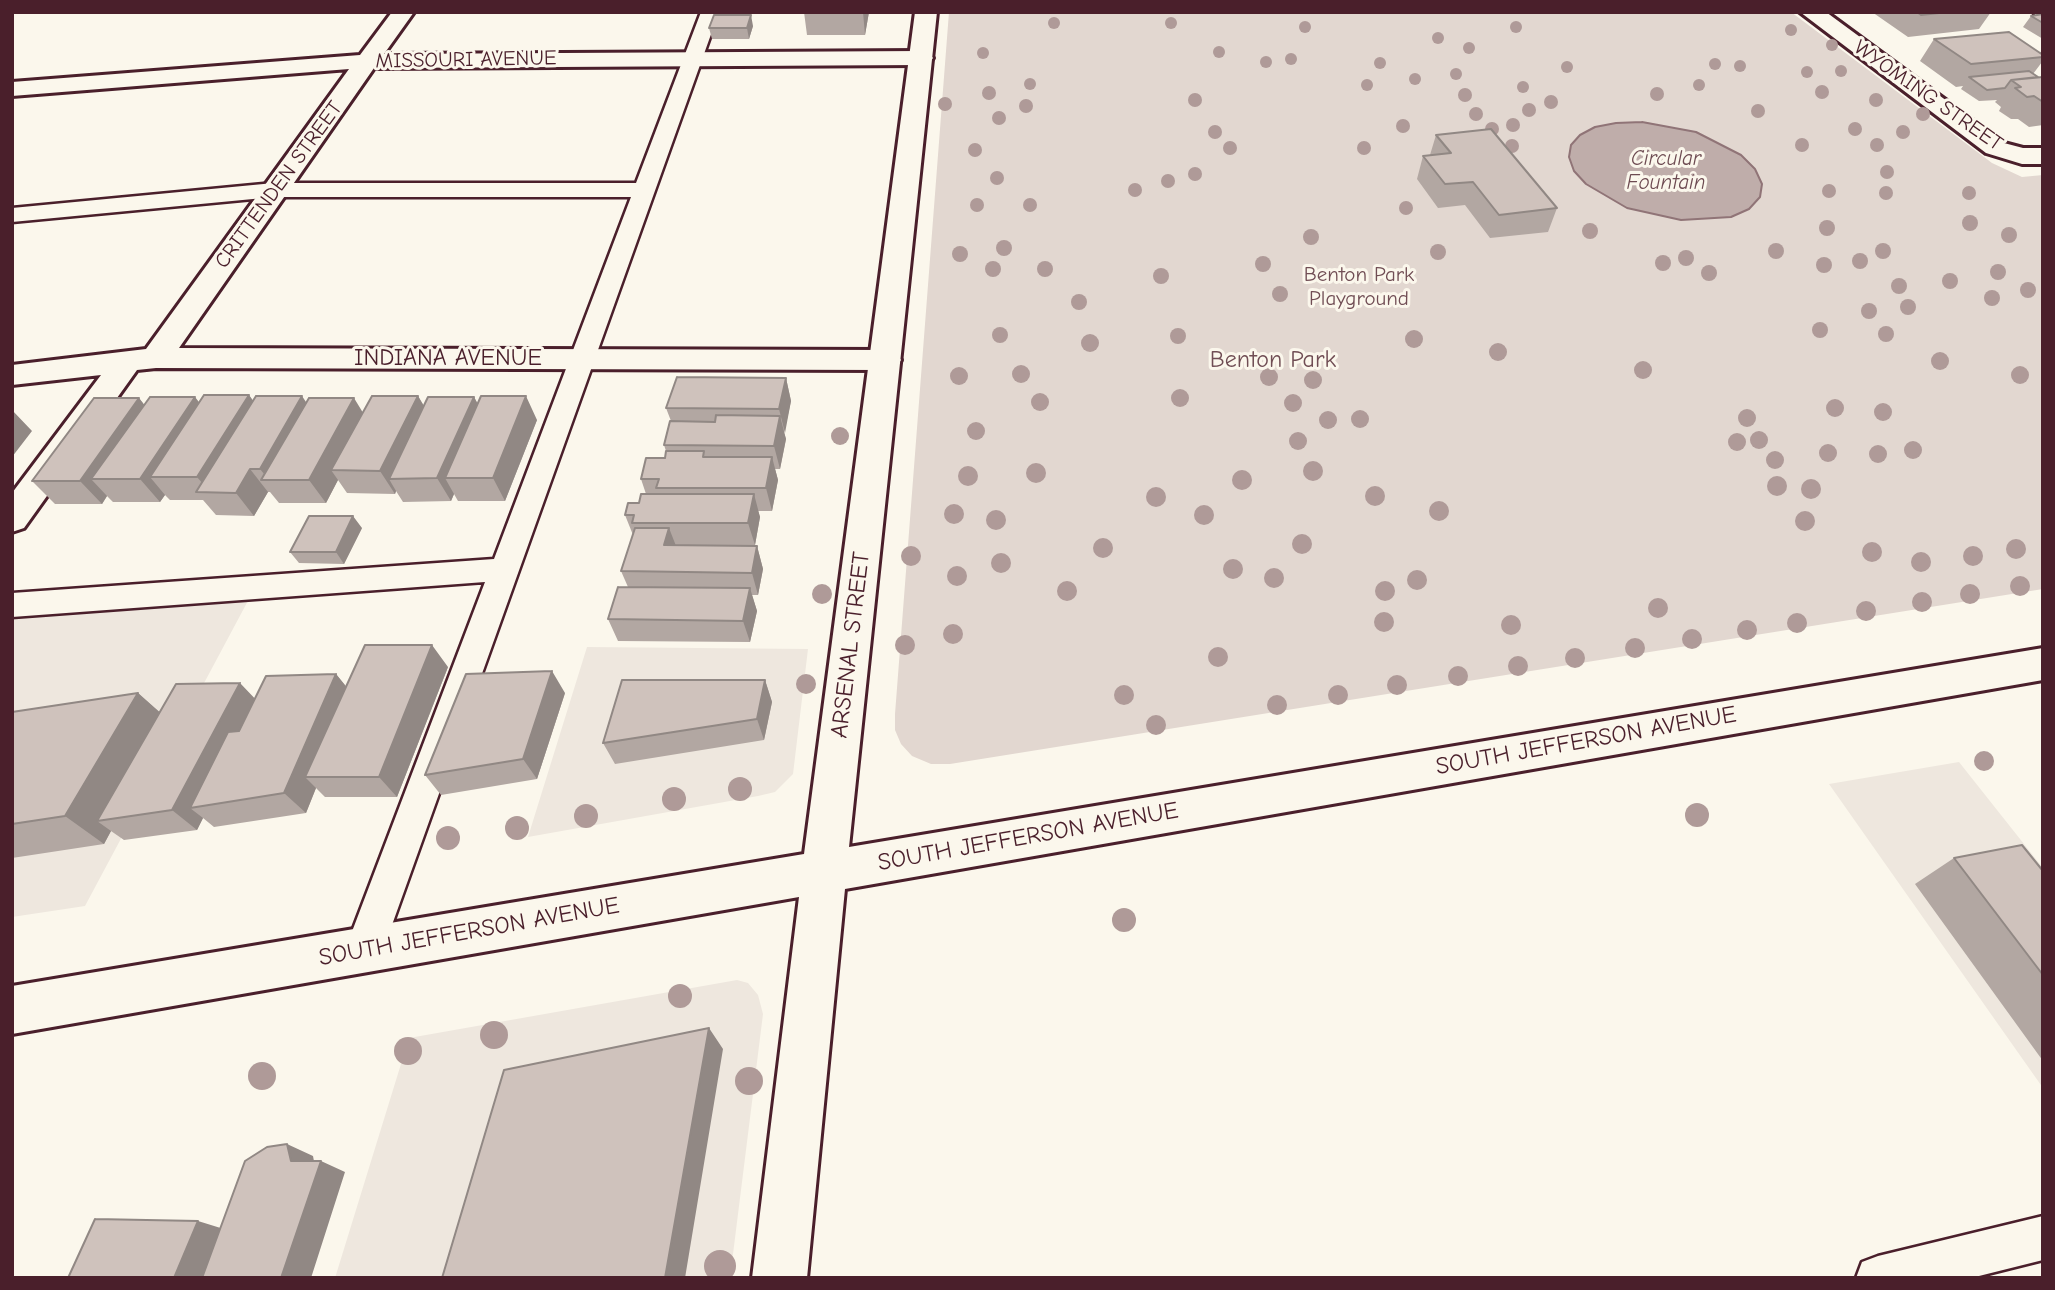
<!DOCTYPE html>
<style>
body{margin:0}
#map{position:relative;width:2055px;height:1290px;overflow:hidden;background:#fbf7ec;font-family:"Comic Neue",sans-serif}
canvas{display:block}
.frame{position:absolute;inset:0;border:14px solid #4a1f2b;pointer-events:none}
</style>
<div id="map">
<canvas width="2055" height="1290"></canvas>
<div class="frame"></div>
</div>
<script>
const ctx = document.querySelector('canvas').getContext('2d');
ctx.lineJoin = 'round';
function paint(path, color) { ctx.fillStyle = color; ctx.fill(path, 'evenodd'); }
const toPath = rows => new Path2D(rows.map(r => 'M' + r).join(''));
function trace(path, color, width, dash) { ctx.strokeStyle = color; ctx.lineWidth = width; ctx.lineCap = dash ? 'butt' : 'round'; ctx.setLineDash(dash || []); ctx.stroke(path); }
function drawText(font, color, halo, rows, align = 'center') {
  ctx.font = font + ' "Comic Neue",sans-serif'; ctx.lineWidth = 6; ctx.setLineDash([]); ctx.textBaseline = 'middle'; ctx.strokeStyle = halo; ctx.fillStyle = color; for (const [text, x, y, turn = 0] of rows) {
    ctx.save(); ctx.translate(x, y); ctx.rotate((+turn || 0) * Math.PI / 180); ctx.textAlign = isNaN(turn) ? turn : align; if (halo) ctx.strokeText(text, 0, 0); ctx.fillText(text, 0, 0); ctx.restore();
  }
}
const built = toPath([
 [250,597,85,906,12,917,12,616],
 [587,647,808,649,793,774,775,792,758,796,528,837],
 [1959,762,2043,868,2043,1088,1829,784],
 [737,980,748,983,758,995,763,1014,730,1278,335,1278,409,1038]
]);
const green = toPath([
 [949,12,1791,12,1992,163,2022,177,2043,175,2043,589,950,764,931,764,912,756,901,744,895,730,895,714]
]);
const water = toPath([
 [1642,122,1696,132,1741,155,1755,169,1762,184,1760,197,1749,209,1731,217,1681,220,1627,208,1586,184,1574,171,1569,157,1571,145,1580,135,1595,127,1616,123,1642,122]
]);
const lane = toPath([
 [701,12,719,12,383,950,377,963,364,968,351,963,345,950,485,582,12,617,12,593,494,559,631,197,274,197,12,222,12,208,274,183,636,183,701,12],
 [2033,12,2043,12,2043,18,2037,17,2033,12],
 [2043,1216,2043,1260,1971,1278,1856,1278,1862,1262,1878,1256,2043,1216]
]);
const street = toPath([
 [392,12,414,12,384,54,921,51,929,53,933,58,929,63,921,65,374,68,179,348,885,350,896,353,901,360,896,367,885,370,156,368,137,370,24,528,12,532,12,493,101,375,12,385,12,365,146,349,349,69,12,96,12,82,360,55,392,12],
 [1800,12,1826,12,2004,143,2023,148,2043,148,2043,164,2022,164,1986,153,1800,12]
]);
const secondary = toPath([
 [915,12,937,12,849,847,2043,648,2043,680,845,889,807,1278,752,1278,799,897,12,1034,12,986,804,854,915,12]
]);
const trees = [
 [1054,23,6],
 [1171,23,6],
 [1305,27,6],
 [1516,27,6],
 [1791,30,6],
 [1438,38,6],
 [1832,45,6],
 [1469,48,6],
 [1219,52,6],
 [983,53,6],
 [1291,59,6],
 [1266,62,6],
 [1380,63,6],
 [1715,64,6],
 [1740,66,6],
 [1567,67,6],
 [1841,71,6],
 [1807,72,6],
 [1456,74,6],
 [1415,79,6],
 [1030,84,6],
 [1367,85,6],
 [1699,85,6],
 [1523,87,6],
 [1822,92,7],
 [989,93,7],
 [1657,94,7],
 [1465,95,7],
 [1195,100,7],
 [1876,100,7],
 [1551,102,7],
 [945,104,7],
 [1026,106,7],
 [1529,110,7],
 [1758,111,7],
 [1476,114,7],
 [1923,114,7],
 [999,118,7],
 [1513,125,7],
 [1403,126,7],
 [1492,129,7],
 [1855,129,7],
 [1215,132,7],
 [1903,132,7],
 [1802,145,7],
 [1877,145,7],
 [1512,146,7],
 [1230,148,7],
 [1364,148,7],
 [975,150,7],
 [1887,172,7],
 [1195,174,7],
 [997,178,7],
 [1168,181,7],
 [1135,190,7],
 [1829,191,7],
 [1886,193,7],
 [1969,193,7],
 [977,205,7],
 [1030,205,7],
 [1406,208,7],
 [1970,223,8],
 [1827,228,8],
 [1590,231,8],
 [2009,235,8],
 [1311,237,8],
 [1004,248,8],
 [1776,251,8],
 [1883,251,8],
 [1438,252,8],
 [960,254,8],
 [1686,258,8],
 [1860,261,8],
 [1663,263,8],
 [1263,264,8],
 [1824,265,8],
 [993,269,8],
 [1045,269,8],
 [1998,272,8],
 [1709,273,8],
 [1161,276,8],
 [1950,281,8],
 [1899,286,8],
 [2028,290,8],
 [1280,294,8],
 [1992,298,8],
 [1079,302,8],
 [1908,307,8],
 [1869,311,8],
 [1820,330,8],
 [1886,334,8],
 [1000,335,8],
 [1178,336,8],
 [1414,339,9],
 [1090,343,9],
 [1498,352,9],
 [1940,361,9],
 [1643,370,9],
 [1021,374,9],
 [2020,375,9],
 [959,376,9],
 [1269,377,9],
 [1313,380,9],
 [1180,398,9],
 [1040,402,9],
 [1293,403,9],
 [1835,408,9],
 [1883,412,9],
 [1747,418,9],
 [1360,419,9],
 [1328,420,9],
 [976,431,9],
 [840,436,9],
 [1759,440,9],
 [1298,441,9],
 [1737,442,9],
 [1913,450,9],
 [1828,453,9],
 [1878,454,9],
 [1775,460,9],
 [1313,471,10],
 [1036,473,10],
 [968,476,10],
 [1242,480,10],
 [1777,486,10],
 [1811,489,10],
 [1375,496,10],
 [1156,497,10],
 [1439,511,10],
 [954,514,10],
 [1204,515,10],
 [996,520,10],
 [1805,521,10],
 [1302,544,10],
 [1103,548,10],
 [2016,549,10],
 [1872,552,10],
 [911,556,10],
 [1973,556,10],
 [1921,562,10],
 [1001,563,10],
 [1233,569,10],
 [957,576,10],
 [1274,578,10],
 [1417,580,10],
 [2020,586,10],
 [1067,591,10],
 [1385,591,10],
 [822,594,10],
 [1970,594,10],
 [1922,602,10],
 [1658,608,10],
 [1866,611,10],
 [1384,622,10],
 [1797,623,10],
 [1511,625,10],
 [1747,630,10],
 [953,634,10],
 [1692,639,10],
 [905,645,10],
 [1635,648,10],
 [1218,657,10],
 [1575,658,10],
 [1518,666,10],
 [1458,676,10],
 [806,684,10],
 [1397,685,10],
 [1124,695,10],
 [1338,695,10],
 [1277,705,10],
 [1156,725,10],
 [1984,761,10],
 [740,789,12],
 [674,799,12],
 [1697,815,12],
 [586,816,12],
 [517,828,12],
 [448,838,12],
 [1124,920,12],
 [680,996,12],
 [494,1035,14],
 [408,1051,14],
 [262,1076,14],
 [749,1081,14],
 [720,1266,16]
];
const wall = toPath([
 [804,12,869,12,865,35,807,35],
 [1872,12,1991,12,1979,29,1908,37],
 [2043,14,2043,39,2023,27,2031,16],
 [753,26,749,39,712,39,709,28],
 [1934,39,2040,53,2043,48,2043,62,2042,62,2033,74,2038,77,2043,77,2043,125,2029,127,2018,119,2011,119,1999,111,2001,107,1995,102,1997,100,1979,101,1961,89,1963,86,1956,87,1920,61],
 [1436,135,1557,208,1548,232,1490,238,1465,205,1438,208,1417,179,1423,156,1430,155],
 [786,378,791,401,784,433,786,439,780,469,775,469,778,480,772,511,758,511,760,517,755,545,757,546,763,569,758,595,752,595,757,611,750,642,618,641,608,619,628,587,621,571,633,535,625,515,639,503,646,494,641,479,665,458,666,451,664,445,671,421,666,408],
 [249,395,253,401,306,402,363,413,418,396,424,406,474,397,478,404,537,420,505,501,458,501,454,494,451,501,403,502,396,491,395,494,347,493,338,480,326,503,279,503,270,492,268,492,254,516,216,515,203,500,170,500,165,495,160,502,113,502,107,496,102,504,55,504,32,481,139,398,144,405,199,402],
 [362,528,344,564,299,563,290,552],
 [448,667,397,797,325,797,316,788,306,813,214,827,203,818,197,830,124,840,111,831,104,844,12,858,12,712,138,693,160,713,255,699,336,674,346,687],
 [765,680,772,702,764,740,615,764,603,743],
 [565,693,537,779,441,795,425,775],
 [1954,858,2043,871,2043,1061,1915,884]
]);
const shadedWall = toPath([
 [863,12,869,12,865,35],
 [751,15,753,26,749,39,747,28],
 [786,378,791,401,785,433,779,409],
 [249,395,266,419,210,492,197,477],
 [302,396,318,420,269,480,260,469],
 [418,396,432,420,389,479,396,491,395,494,380,471],
 [526,396,537,420,505,501,493,478],
 [195,397,213,420,150,477,165,495,160,502,140,479],
 [474,397,486,420,445,478,454,494,451,501,437,478],
 [139,398,158,422,91,479,107,496,102,504,80,481],
 [354,398,368,421,331,470,338,480,326,503,309,480],
 [12,410,32,431,12,457],
 [780,416,786,439,780,469,774,446],
 [772,457,778,480,772,511,766,488],
 [250,469,268,492,254,516,236,493],
 [754,494,760,517,755,545,748,523],
 [353,516,362,528,344,564,336,552],
 [669,528,678,551,664,545],
 [757,546,763,569,758,595,752,573],
 [750,588,757,611,750,642,743,621],
 [432,645,448,667,397,797,379,777],
 [552,671,565,693,537,779,523,759],
 [336,674,354,696,305,777,316,788,306,813,284,793],
 [765,680,772,702,764,740,757,719],
 [240,683,261,705,190,808,203,818,197,830,172,810],
 [138,693,172,723,97,821,111,831,104,844,65,816],
 [709,1028,723,1049,685,1278,665,1278],
 [287,1144,313,1156,316,1172,291,1161],
 [321,1161,345,1172,311,1278,281,1278],
 [198,1221,227,1230,208,1278,174,1278]
]);
const building = toPath([
 [804,12,863,12,804,13,804,12],
 [1917,12,1948,12,1921,15,1917,12],
 [2043,14,2043,23,2031,16,2043,14],
 [714,15,751,15,747,28,709,28,714,15],
 [2009,32,2043,55,2043,57,1971,64,1934,39,2009,32],
 [2029,71,2038,77,2011,80,2005,88,1987,90,1969,77,2029,71],
 [2043,77,2043,102,2034,96,2027,97,2015,88,2021,87,2011,80,2043,77],
 [1491,129,1557,208,1499,215,1473,182,1445,184,1423,156,1451,153,1436,135,1491,129],
 [677,377,786,378,779,409,666,408,677,377],
 [204,395,249,395,197,477,150,477,204,395],
 [256,396,302,396,260,469,250,469,236,493,196,492,256,396],
 [372,396,418,396,380,471,331,470,372,396],
 [481,396,526,396,493,478,445,478,481,396],
 [150,397,195,397,140,479,91,479,150,397],
 [428,397,474,397,437,478,389,479,428,397],
 [94,398,139,398,80,481,32,481,94,398],
 [309,398,354,398,309,480,261,480,309,398],
 [716,415,780,416,774,446,664,445,670,421,715,422,716,415],
 [666,451,704,451,703,457,772,457,766,488,656,488,659,479,641,479,646,458,665,458,666,451],
 [641,494,754,494,748,523,632,523,634,515,625,515,628,503,639,503,641,494],
 [309,516,353,516,336,552,290,552,309,516],
 [635,528,669,528,664,545,757,546,752,573,621,571,635,528],
 [618,587,750,588,743,621,608,619,618,587],
 [365,645,432,645,379,777,305,777,365,645],
 [552,671,523,759,425,775,466,674,552,671],
 [336,674,284,793,190,808,228,732,239,731,266,676,336,674],
 [622,680,765,680,757,719,603,743,622,680],
 [240,683,172,810,97,821,176,684,240,683],
 [138,693,65,816,12,824,12,712,138,693],
 [2022,845,2043,871,2043,975,1954,858,2022,845],
 [709,1028,665,1278,442,1278,504,1070,709,1028],
 [287,1144,291,1161,321,1161,281,1278,202,1278,245,1161,267,1147,287,1144],
 [95,1219,198,1221,174,1278,68,1278,95,1219]
]);
const farStreetnames = [
 ["MISSOURI AVENUE",466,60,-1],
 ["WYOMING STREET",1928,96,35],
 ["CRITTENDEN STREET",279,185,-54]
];
const farWaternames = [
 ["Circular",1666,159],
 ["Fountain",1666,183]
];
const farParknames = [
 ["Benton Park",1359,275],
 ["Playground",1359,299]
];
const streetNames = [
 ["INDIANA AVENUE",448,358],
 ["ARSENAL STREET",851,645,-83],
 ["SOUTH JEFFERSON AVENUE",1586,741,-10],
 ["SOUTH JEFFERSON AVENUE",1028,837,-10],
 ["SOUTH JEFFERSON AVENUE",469,932,-10]
];
const parkNames = [
 ["Benton Park",1273,360]
];
paint(built, '#eee7de');
paint(green, '#e2d7d0');
paint(water, '#bfadaa');
trace(water, '#907477', 2);
trace(lane, '#4a1f2b', 5);
trace(street, '#4a1f2b', 6);
trace(secondary, '#4a1f2b', 6);
paint(lane, '#fbf7ec');
paint(street, '#fbf7ec');
paint(secondary, '#fbf7ec');
ctx.fillStyle = '#af9a98';
for (const [x, y, r] of trees) { ctx.beginPath(); ctx.arc(x, y, r, 0, 2 * Math.PI); ctx.fill(); }
paint(wall, '#b2a7a2');
paint(shadedWall, '#918884');
paint(building, '#cfc2bc');
trace(building, '#918884', 2);
drawText('21px', '#4a1f2b', '#fbf7ec', farStreetnames);
drawText('italic 21px', '#6d4a51', '#fbf7ec', farWaternames);
drawText('21px', '#704d54', '#fbf7ec', farParknames);
drawText('24px', '#4a1f2b', '#fbf7ec', streetNames);
drawText('24px', '#704d54', '#fbf7ec', parkNames);
</script>
